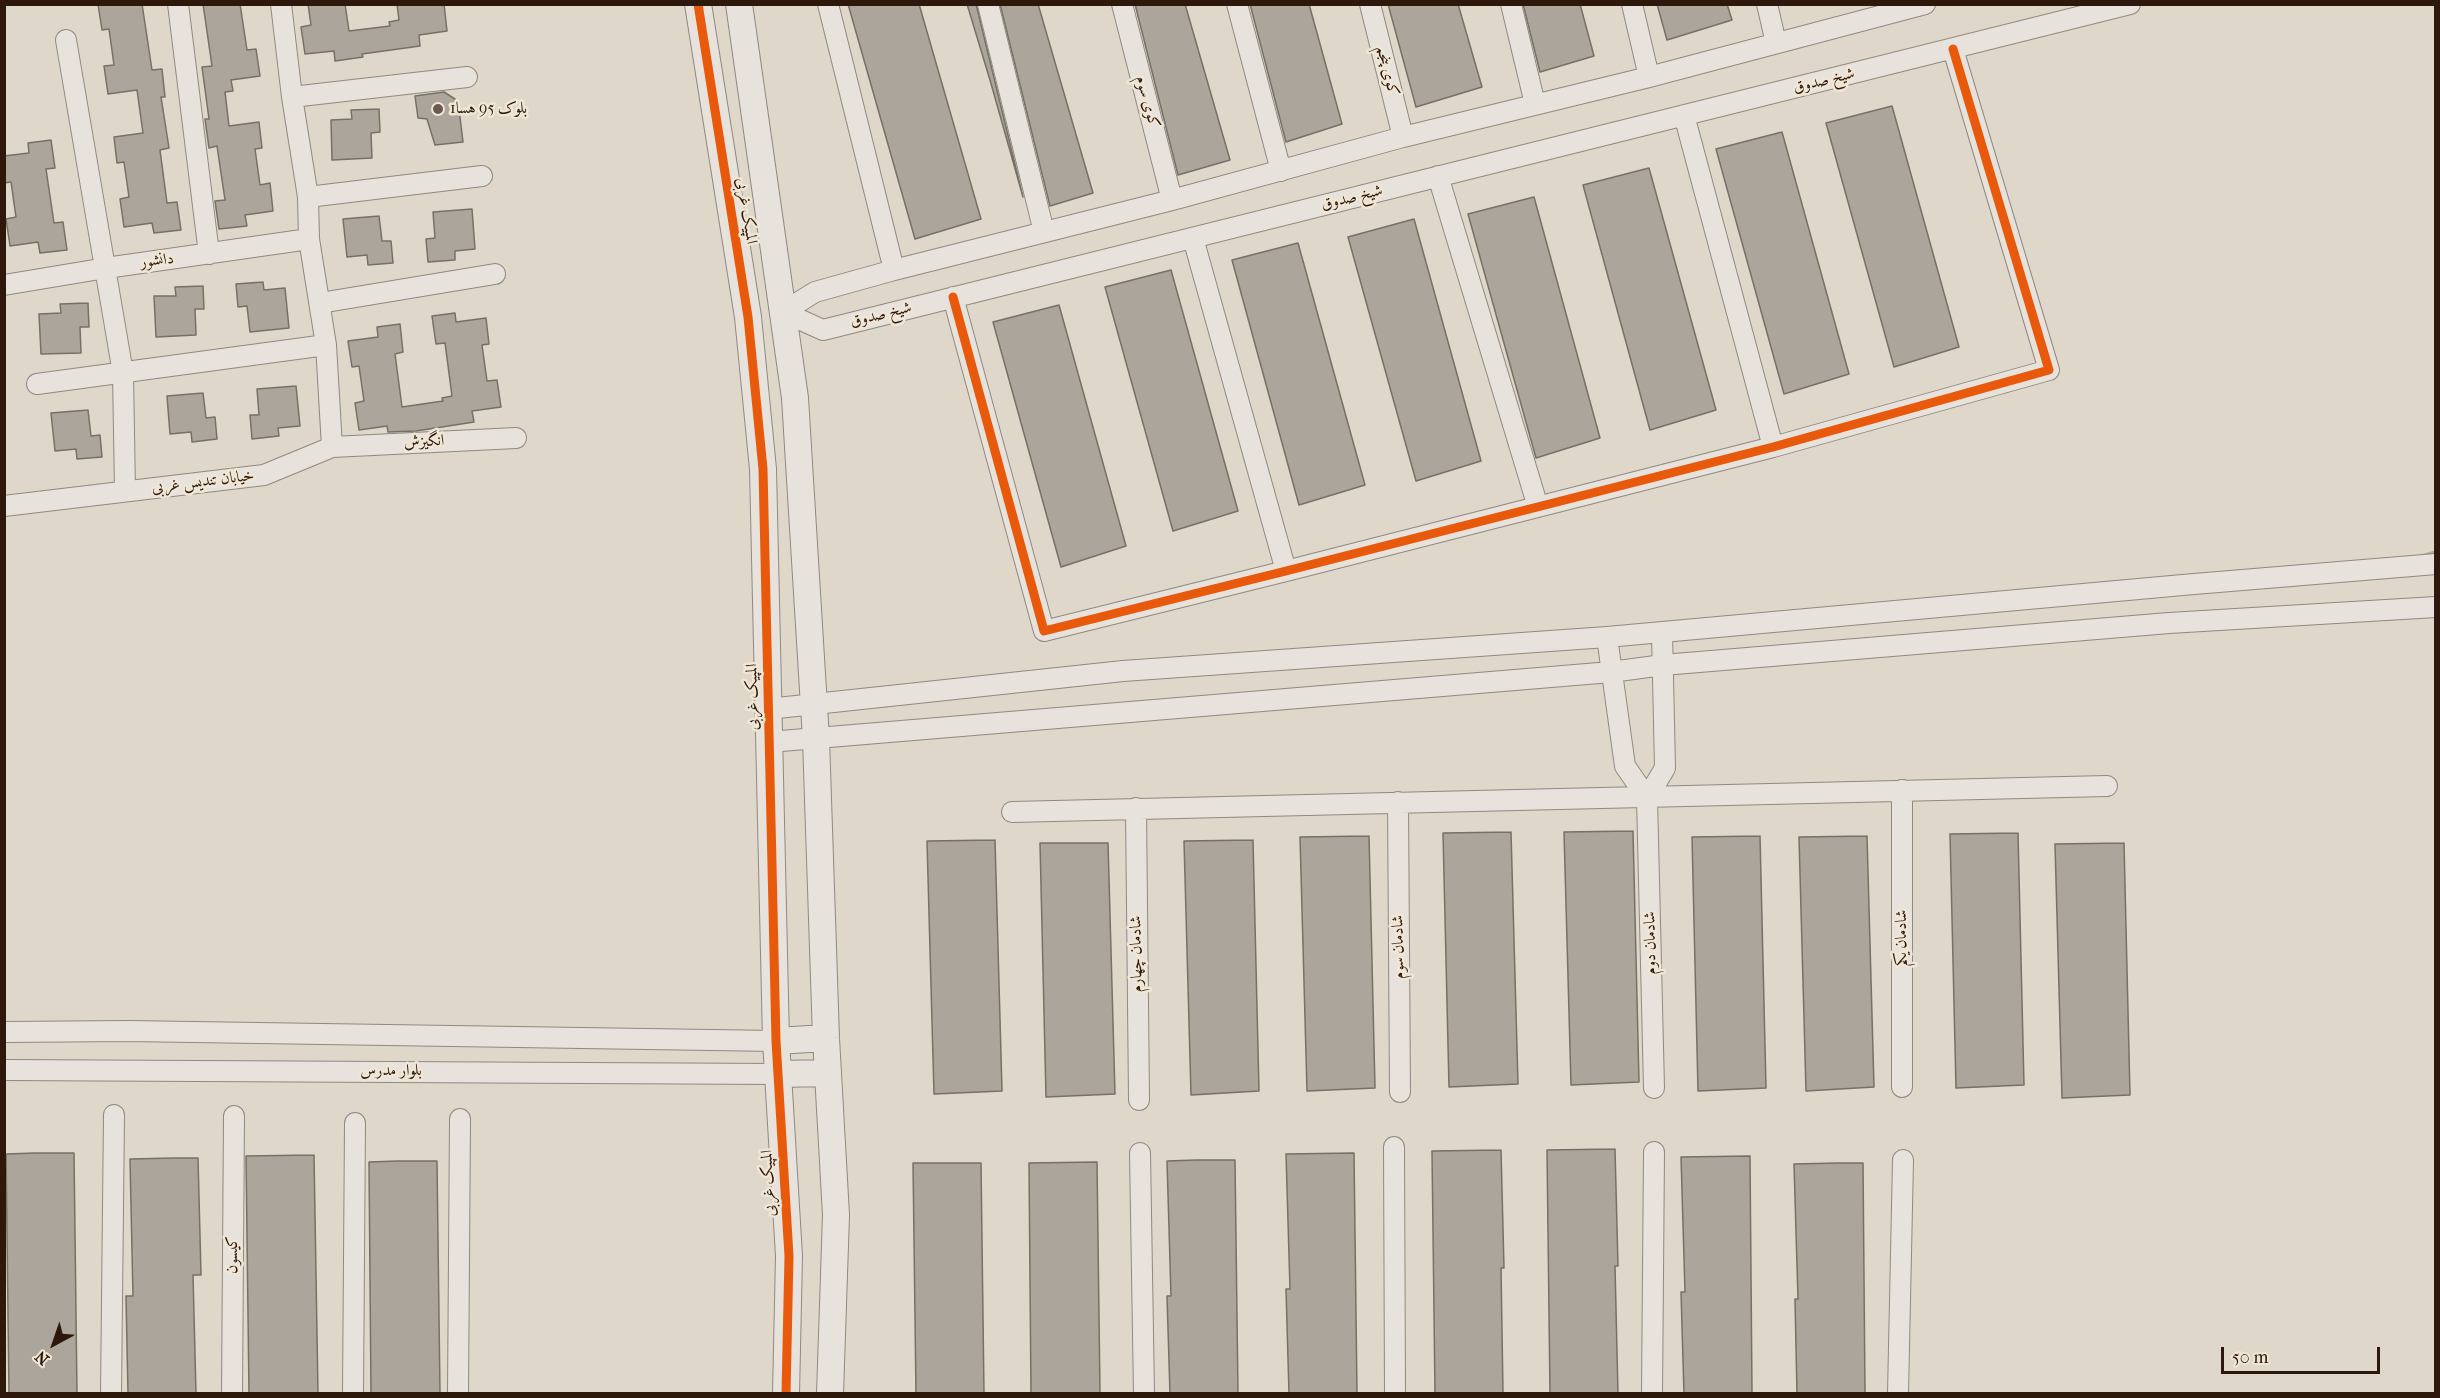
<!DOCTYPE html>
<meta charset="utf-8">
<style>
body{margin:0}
#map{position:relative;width:2440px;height:1398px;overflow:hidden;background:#dfd7c9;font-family:"IM FELL French Canon",serif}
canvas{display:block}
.frame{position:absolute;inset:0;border:6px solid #2d180b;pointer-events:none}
.north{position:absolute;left:24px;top:1314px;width:60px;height:60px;-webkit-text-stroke:4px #f0e6d6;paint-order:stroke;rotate:220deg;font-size:16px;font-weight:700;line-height:24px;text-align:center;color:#2d180b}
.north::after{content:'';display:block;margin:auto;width:21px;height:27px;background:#2d180b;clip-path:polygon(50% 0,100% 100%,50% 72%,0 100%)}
.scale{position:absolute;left:2221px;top:1347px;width:159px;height:27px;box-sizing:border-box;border:3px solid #2d180b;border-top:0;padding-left:8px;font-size:18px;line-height:21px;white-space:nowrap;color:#2d180b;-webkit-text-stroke:4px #f0e6d6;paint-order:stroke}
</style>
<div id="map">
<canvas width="2440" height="1398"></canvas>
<div class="frame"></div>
<div class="north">N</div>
<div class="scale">50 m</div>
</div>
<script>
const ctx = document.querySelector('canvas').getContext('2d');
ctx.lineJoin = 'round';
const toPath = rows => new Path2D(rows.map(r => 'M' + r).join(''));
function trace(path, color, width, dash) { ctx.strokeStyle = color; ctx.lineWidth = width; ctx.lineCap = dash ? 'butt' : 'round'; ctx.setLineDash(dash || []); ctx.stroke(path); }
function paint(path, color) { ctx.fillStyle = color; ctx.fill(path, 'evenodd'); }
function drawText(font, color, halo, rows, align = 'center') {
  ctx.font = font + ' "IM FELL French Canon",Amiri,serif'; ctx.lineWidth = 5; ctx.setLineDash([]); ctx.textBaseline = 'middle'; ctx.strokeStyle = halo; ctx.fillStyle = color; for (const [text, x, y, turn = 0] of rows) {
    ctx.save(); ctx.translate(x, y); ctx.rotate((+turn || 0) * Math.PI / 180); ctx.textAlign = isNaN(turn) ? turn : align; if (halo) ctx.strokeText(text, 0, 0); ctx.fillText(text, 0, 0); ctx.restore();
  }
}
const stream = toPath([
 [2423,557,2436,553]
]);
const building = toPath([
 [98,4,142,4,152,70,162,69,165,97,161,97,169,148,160,150,167,203,177,202,181,230,154,233,152,223,124,227,120,199,129,197,124,162,117,163,114,137,143,133,137,90,108,94,104,66,114,65,109,29,102,30,98,4],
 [203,4,240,4,247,50,256,49,260,76,231,80,233,91,225,92,229,126,259,122,262,148,255,149,260,185,270,183,273,211,245,215,247,226,219,229,215,201,225,200,217,146,209,148,205,119,209,119,202,67,212,66,203,4],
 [308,4,345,4,349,31,390,26,389,22,399,20,397,4,444,4,447,31,419,35,420,46,362,54,363,57,335,61,334,51,305,54,301,27,311,25,308,4],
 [848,4,919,4,981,219,915,239,848,4],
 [967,4,976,4,1023,197,990,80,967,4],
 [1000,4,1038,4,1093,193,1050,206,1000,4],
 [1135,4,1185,4,1230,160,1178,175,1135,4],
 [1250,4,1309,4,1342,124,1286,142,1250,4],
 [1388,4,1458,4,1482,87,1416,107,1388,4],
 [1523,4,1580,4,1594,56,1540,72,1523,4],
 [1657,4,1727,4,1732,20,1667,40,1657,4],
 [444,92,458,101,463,142,435,145,427,119,418,118,415,96,444,92],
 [1892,106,1959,347,1894,367,1826,123,1892,106],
 [379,109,380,132,371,133,372,158,332,160,331,120,352,119,351,110,379,109],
 [1782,132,1849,374,1784,394,1716,149,1782,132],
 [51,140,55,168,46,169,54,223,63,222,67,250,40,253,38,242,10,246,6,219,16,217,11,182,4,183,4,156,29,153,28,143,51,140],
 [1649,168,1716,410,1650,430,1583,185,1649,168],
 [1534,197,1600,438,1536,458,1468,214,1534,197],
 [472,209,475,249,455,251,455,260,428,262,426,239,435,238,433,212,472,209],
 [379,216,382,241,391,241,393,263,368,265,367,255,347,257,343,219,379,216],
 [1414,219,1481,461,1416,481,1348,237,1414,219],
 [1298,243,1365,485,1299,505,1232,260,1298,243],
 [1171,270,1238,511,1173,531,1105,287,1171,270],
 [263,282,264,290,285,288,289,328,250,332,247,306,238,307,236,284,263,282],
 [203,286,204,309,195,309,196,335,156,337,154,296,176,296,175,287,203,286],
 [88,303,89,327,80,327,81,353,41,354,39,314,61,313,60,304,88,303],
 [1059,305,1126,546,1061,567,993,322,1059,305],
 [455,313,456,322,486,318,489,344,482,345,487,381,497,380,501,407,472,411,474,422,416,431,388,432,387,426,359,430,355,403,364,401,359,366,352,367,348,341,378,337,377,327,400,324,403,352,395,354,402,407,443,401,442,398,452,396,445,343,436,344,432,316,455,313],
 [296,386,300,426,278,428,279,436,252,439,250,415,259,415,257,389,296,386],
 [203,393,206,418,215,417,217,439,192,442,191,432,170,434,167,396,203,393],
 [88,410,91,436,100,435,102,457,77,459,76,449,55,451,51,413,88,410],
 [1633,831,1639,1082,1571,1085,1564,832,1633,831],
 [1511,832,1518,1084,1449,1087,1443,833,1511,832],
 [2018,833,2024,1085,1956,1088,1950,834,2018,833],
 [1369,836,1375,1088,1307,1091,1300,837,1369,836],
 [1760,836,1766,1088,1698,1091,1692,837,1760,836],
 [1867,836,1874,1087,1806,1091,1799,837,1867,836],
 [995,840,1002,1091,934,1094,927,841,995,840],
 [1253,840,1259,1091,1191,1095,1184,841,1253,840],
 [1040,843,1108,843,1115,1094,1046,1097,1040,843],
 [2124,843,2130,1095,2062,1098,2055,844,2124,843],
 [1615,1149,1618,1266,1615,1266,1618,1394,1550,1394,1547,1150,1615,1149],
 [1501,1150,1504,1268,1501,1268,1503,1394,1435,1394,1432,1151,1501,1150],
 [35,1153,74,1153,77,1394,9,1394,6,1154,35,1153],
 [1354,1153,1357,1394,1289,1394,1286,1289,1290,1289,1286,1154,1354,1153],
 [314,1155,318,1394,249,1394,246,1156,314,1155],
 [1750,1156,1752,1394,1684,1394,1681,1292,1685,1292,1681,1157,1750,1156],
 [174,1158,198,1158,201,1275,193,1275,196,1394,128,1394,126,1296,133,1296,130,1159,174,1158],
 [1196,1160,1235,1160,1238,1394,1170,1394,1167,1296,1171,1296,1167,1161,1196,1160],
 [398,1161,437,1161,440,1394,371,1394,369,1162,398,1161],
 [1097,1162,1100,1394,1031,1394,1029,1163,1097,1162],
 [913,1163,981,1163,984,1394,916,1394,913,1163],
 [1838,1163,1863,1163,1865,1394,1797,1394,1795,1299,1798,1299,1794,1164,1838,1163]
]);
const minor = toPath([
 [178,4,209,254],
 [828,4,894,270],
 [988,4,1044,232],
 [1122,4,1172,200],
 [1237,4,1281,171],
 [1370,4,1403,137],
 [1511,4,1535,104],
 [1632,4,1649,77],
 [1767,4,1776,43],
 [66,40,123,373,125,491],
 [292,97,467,77],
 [1684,115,1773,447],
 [1438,176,1538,507],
 [308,197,482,176],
 [1193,238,1286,571],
 [4,285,106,268,309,239],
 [953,297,1044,631,1286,571,1773,447,2049,370,1953,49],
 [320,303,495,274],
 [783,312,823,330,2130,4],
 [783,312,815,292,894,270,1172,200,1403,137,1649,77,1925,4],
 [37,384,326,345],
 [332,447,516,438],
 [4,506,264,475,332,447,326,345,309,239,308,197,292,97,281,4],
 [1607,637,1625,766,1647,798],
 [768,709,1123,671,1607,637,2194,584,2436,564],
 [769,742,1611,672,1663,665,2169,623,2436,607],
 [1902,790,1902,1087],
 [1647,798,1654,1088],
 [1647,798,1665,768,1662,633],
 [1398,802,1400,1092],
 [1136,808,1139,1100],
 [1012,812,2107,786],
 [4,1032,128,1031,776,1041],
 [4,1070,778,1074],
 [1394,1147,1395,1394],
 [1140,1153,1144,1394],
 [111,1394,114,1115],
 [232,1394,234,1116],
 [353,1394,355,1123],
 [458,1394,460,1119],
 [1652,1394,1654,1152],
 [1898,1394,1903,1160]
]);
const tertiary = toPath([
 [698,4,748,317,763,469,776,1041,789,1256,786,1394],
 [739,4,795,398,816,739,826,1038,836,1215,830,1394],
 [776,1041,826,1038],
 [778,1074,828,1073]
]);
const cycleway = toPath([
 [698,4,748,317,763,469,776,1041,789,1256,786,1394],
 [953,297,1044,631,1286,571,1773,447,2049,370,1953,49]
]);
const markers = [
 [438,109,6,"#6b5b4e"]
];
const streetNames = [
 ["کوی پنجم",1387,71,76],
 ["شیخ صدوق",1824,81,-14],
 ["کوی سوم",1147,102,75],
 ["شیخ صدوق",1352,198,-14],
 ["المپیک غربی",746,211,81],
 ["دانشور",157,261,-7],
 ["شیخ صدوق",881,315,-14],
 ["انگیزش",424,442,-3],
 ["خیابان تندیس غربی",203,482,-7],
 ["المپیک غربی",753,697,-91],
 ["شادمان یکم",1902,938,-90],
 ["شادمان دوم",1651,943,-91],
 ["شادمان سوم",1399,947,-91],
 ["شادمان چهارم",1137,954,-91],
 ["بلوار مدرس",391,1071],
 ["المپیک غربی",769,1183,-93],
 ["کیسون",233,1255,-90]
];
const poiNames = [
 ["بلوک 95 هسا1",450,109]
];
trace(stream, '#b8aa97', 6);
paint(building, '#aca59b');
trace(building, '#777067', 1.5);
trace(minor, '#908980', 22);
trace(tertiary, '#908980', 28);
trace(minor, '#e7e2db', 20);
trace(tertiary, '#e7e2db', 26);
trace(cycleway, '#e8590c', 9);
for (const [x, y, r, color] of markers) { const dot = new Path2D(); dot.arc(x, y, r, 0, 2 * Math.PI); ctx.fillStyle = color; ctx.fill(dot); trace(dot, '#f0e6d6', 2); }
drawText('16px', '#2d180b', '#f0e6d6', streetNames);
drawText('16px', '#2d180b', '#f0e6d6', poiNames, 'left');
</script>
